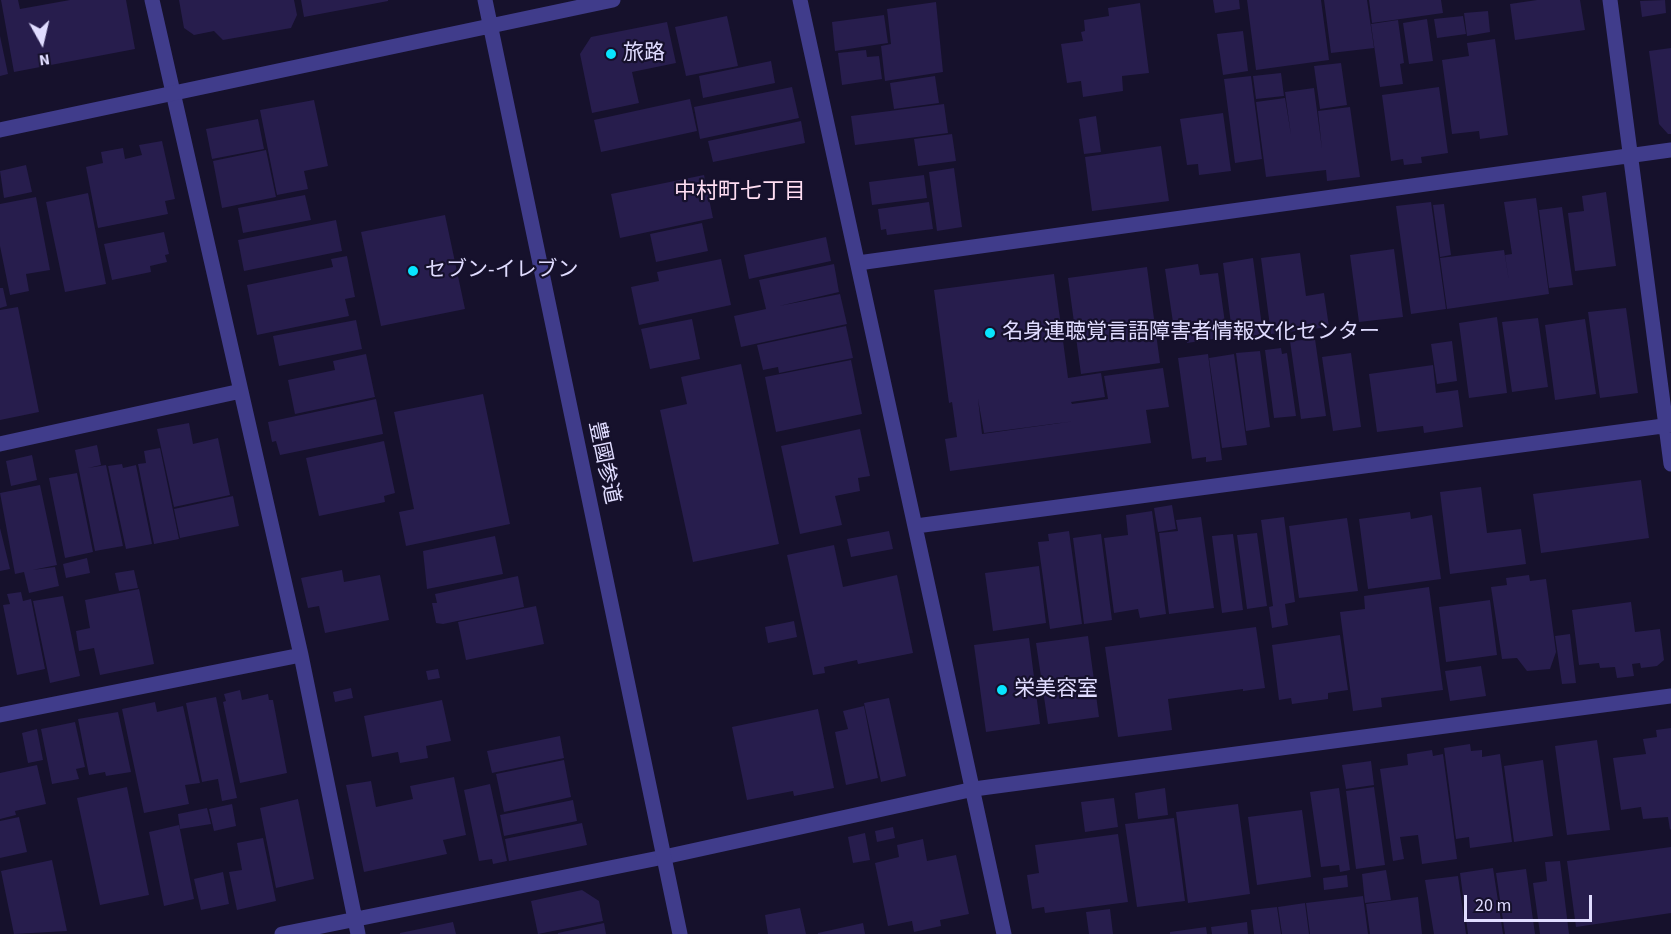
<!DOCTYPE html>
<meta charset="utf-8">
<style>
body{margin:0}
#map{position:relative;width:1671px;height:934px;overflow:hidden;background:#16112c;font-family:"Source Sans 3",sans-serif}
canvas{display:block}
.north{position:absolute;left:12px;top:12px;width:60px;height:60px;-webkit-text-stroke:4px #16112c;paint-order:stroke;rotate:172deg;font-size:16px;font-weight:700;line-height:24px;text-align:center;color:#e0dcff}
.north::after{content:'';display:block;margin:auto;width:21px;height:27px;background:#e0dcff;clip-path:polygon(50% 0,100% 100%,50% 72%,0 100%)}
.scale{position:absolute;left:1464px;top:895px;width:128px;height:27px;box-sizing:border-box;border:3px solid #e0dcff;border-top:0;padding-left:8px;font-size:18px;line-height:21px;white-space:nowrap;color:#e0dcff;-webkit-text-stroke:4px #16112c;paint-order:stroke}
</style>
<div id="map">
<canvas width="1671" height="934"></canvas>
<div class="north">N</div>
<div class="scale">20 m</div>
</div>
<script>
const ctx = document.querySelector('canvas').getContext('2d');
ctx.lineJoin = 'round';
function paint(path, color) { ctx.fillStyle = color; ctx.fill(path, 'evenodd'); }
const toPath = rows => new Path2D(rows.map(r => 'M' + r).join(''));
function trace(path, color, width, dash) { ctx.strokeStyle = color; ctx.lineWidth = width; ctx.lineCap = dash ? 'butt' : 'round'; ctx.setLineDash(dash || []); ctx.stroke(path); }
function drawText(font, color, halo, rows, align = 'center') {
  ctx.font = font + ' "Source Sans 3","Noto Sans JP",sans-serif'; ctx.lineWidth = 4.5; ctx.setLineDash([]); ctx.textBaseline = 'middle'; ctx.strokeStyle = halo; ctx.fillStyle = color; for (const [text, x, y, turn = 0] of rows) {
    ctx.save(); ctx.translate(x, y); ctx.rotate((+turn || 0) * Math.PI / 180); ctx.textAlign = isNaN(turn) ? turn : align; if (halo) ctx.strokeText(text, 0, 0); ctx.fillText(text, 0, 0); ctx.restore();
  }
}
const building = toPath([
 [1,0,18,0,20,9,70,0,126,0,135,49,14,72],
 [179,0,294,0,297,15,291,28,223,40,214,31,194,35,184,28],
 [301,0,388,0,388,1,304,17],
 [1213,0,1239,0,1240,9,1215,13],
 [1247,0,1321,0,1329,60,1256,70],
 [1324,0,1367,0,1374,48,1331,53],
 [1369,0,1441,0,1443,13,1372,23],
 [1537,0,1580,0,1585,30,1515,40,1510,4],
 [1665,0,1666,13,1642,17,1640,1],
 [936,2,943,72,885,81,881,46,891,44,887,9],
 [1140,3,1149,73,1122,76,1123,91,1083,97,1081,81,1067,83,1061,44,1083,41,1081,32,1085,31,1084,20,1109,16,1108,8],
 [1488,11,1490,32,1467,36,1464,13],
 [884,15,888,43,835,51,832,22],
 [727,16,738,66,686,76,675,27],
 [1463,16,1466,34,1437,38,1434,19],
 [1427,19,1433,61,1409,64,1403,23],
 [1398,20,1404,63,1400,64,1403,84,1380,87,1371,24],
 [667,22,676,63,632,72,639,103,592,113,580,54,591,37],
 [1243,31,1248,71,1223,75,1217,34],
 [0,36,8,74,0,76],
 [1495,39,1508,135,1480,139,1479,131,1452,134,1442,60,1469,56,1467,43],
 [1671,48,1671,134,1668,134,1659,124,1649,51],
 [866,50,867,57,879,56,882,79,842,85,838,53],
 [771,61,775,83,703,98,699,76],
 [1341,63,1347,105,1320,109,1314,66],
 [1281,73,1284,96,1256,99,1253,76],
 [935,76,939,103,894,109,890,83],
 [1251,76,1262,159,1235,163,1224,79],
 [792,87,799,118,700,139,694,107],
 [1439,87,1448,153,1421,157,1422,163,1404,165,1403,159,1391,161,1382,95],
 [1314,88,1322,149,1318,111,1350,107,1360,177,1327,181,1326,170,1266,177,1256,102,1285,98,1291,135,1285,92],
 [690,99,697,131,601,152,594,120],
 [314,100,328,166,304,171,308,189,277,195,260,110],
 [944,104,948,133,855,145,851,116],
 [1223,113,1231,171,1199,175,1198,164,1187,165,1180,119],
 [1096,116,1101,152,1084,154,1079,119],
 [258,119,264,149,212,159,206,129],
 [801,121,805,143,713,162,708,141],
 [952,134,956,161,918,166,914,139],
 [162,141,175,199,165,201,168,214,98,228,86,167,103,163,101,152,123,148,125,159,142,155,139,145],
 [1161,146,1169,201,1092,211,1085,157],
 [266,150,276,197,222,208,213,161],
 [26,165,32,192,4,198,0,171],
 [954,168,962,227,937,231,929,172],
 [704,175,713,218,620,238,611,194],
 [924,175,927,198,872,205,869,182],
 [1606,192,1616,266,1575,271,1568,213,1584,211,1582,196],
 [88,193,106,284,65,292,46,202],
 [305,195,311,220,243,233,238,208],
 [36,197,50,270,26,274,29,291,10,295,0,246,0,204],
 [1536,198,1549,294,1447,309,1440,258,1504,250,1509,281,1505,255,1512,254,1504,202],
 [929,202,933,229,887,235,886,229,881,230,878,209],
 [1431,202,1446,309,1411,314,1396,206],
 [1444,204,1451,255,1440,257,1433,205],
 [1562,207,1573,285,1549,288,1539,210],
 [445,215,465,309,381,326,361,232],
 [336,220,342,251,244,271,238,240],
 [702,223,708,251,656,262,650,234],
 [164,232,169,254,165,255,167,262,150,266,151,272,112,280,104,244],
 [826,237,831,261,749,279,744,255],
 [1394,249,1403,317,1359,322,1350,255],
 [1300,253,1306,296,1324,293,1329,327,1271,334,1261,258],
 [347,256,355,297,345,299,349,316,257,335,247,285,333,267,331,259],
 [1253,258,1263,334,1233,339,1223,263],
 [721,259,731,305,639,325,631,287,659,281,657,272],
 [834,264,839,292,779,306,840,294,847,324,741,347,734,316,766,309,759,280],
 [1198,264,1200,275,1218,273,1227,337,1187,343,1185,327,1174,329,1165,269],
 [1147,267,1160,363,1081,374,1068,278],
 [1054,274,1068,378,1101,373,1105,397,1071,402,1072,404,1108,399,1104,376,1163,368,1169,407,1146,410,1151,443,950,471,945,439,957,437,952,402,949,403,934,290],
 [978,399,984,433,1075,421,982,434],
 [0,288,3,288,7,306,0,308],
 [18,307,39,412,0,420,0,310],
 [1626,308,1638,393,1600,398,1588,312],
 [1497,317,1507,393,1469,398,1459,323],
 [1538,318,1548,387,1512,392,1502,322],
 [692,319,700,359,650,369,641,329],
 [1585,319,1596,394,1555,400,1545,325],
 [356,320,362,349,279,366,273,336],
 [846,326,853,358,779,373,778,367,763,370,757,345],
 [1315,339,1326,416,1301,419,1290,341],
 [1452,341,1457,381,1437,384,1431,344],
 [1281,348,1282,354,1287,353,1296,416,1274,418,1265,350],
 [1260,351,1270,427,1246,431,1236,353],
 [1351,353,1361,427,1333,431,1322,357],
 [366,354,375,397,295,414,288,380,335,370,333,361],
 [1208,354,1222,460,1206,462,1206,457,1192,459,1178,358],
 [1234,354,1247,445,1222,448,1209,358],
 [851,360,862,414,776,432,765,377],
 [741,364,779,544,693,562,660,410,687,404,681,377],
 [1433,365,1436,393,1458,390,1463,427,1424,433,1423,426,1377,432,1369,374],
 [483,394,510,524,406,546,399,512,414,509,394,412],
 [376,399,383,434,280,455,276,441,272,442,268,422],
 [189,423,193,444,218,438,230,495,174,507,157,429],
 [860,429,870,476,858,478,860,491,835,496,842,525,800,534,781,446],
 [384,441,395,493,384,496,385,502,319,516,306,458],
 [97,445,101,465,88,468,106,465,123,546,95,551,75,450],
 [160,448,179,539,154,544,138,464,146,463,144,451],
 [32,455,37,480,11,486,6,461],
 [122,464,123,468,136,465,152,544,126,549,108,466],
 [77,473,93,552,65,558,49,478],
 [1641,480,1649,538,1541,553,1533,494],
 [40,485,57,565,32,570,55,567,59,586,29,593,24,572,15,574,0,493],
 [1481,487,1487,533,1521,529,1526,564,1450,574,1440,492],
 [233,496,239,526,180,538,174,509],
 [1172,505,1176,529,1158,532,1154,508],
 [1152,511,1166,614,1140,618,1138,609,1114,613,1104,538,1128,535,1126,515],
 [1410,512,1411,519,1432,515,1441,579,1368,589,1359,519],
 [1201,517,1214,608,1169,614,1159,533,1178,531,1176,520],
 [1284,517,1295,602,1285,604,1288,625,1272,628,1269,607,1273,606,1261,520],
 [1347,518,1358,591,1299,598,1289,526],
 [0,528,10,569,0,571],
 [889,531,893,549,851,557,847,539],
 [1069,531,1082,624,1050,629,1038,542,1049,541,1048,534],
 [1257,533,1267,606,1247,609,1237,535],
 [1101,534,1112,620,1084,624,1073,538],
 [1233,534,1243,610,1222,613,1212,536],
 [495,536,503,574,427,589,423,551],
 [834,545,843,587,897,575,913,653,858,664,857,660,824,667,825,673,813,675,787,555],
 [87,558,90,573,66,578,63,564],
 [1039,566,1046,623,993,631,985,573],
 [134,570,138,588,119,591,115,573],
 [342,570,344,582,380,575,389,620,325,633,319,606,308,608,301,578],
 [1529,575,1530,581,1546,579,1556,652,1550,669,1527,671,1517,658,1502,659,1491,587,1507,585,1506,578],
 [518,576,524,607,443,624,436,623,432,603,437,603,435,594],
 [1429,587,1443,690,1381,698,1382,707,1353,711,1340,612,1365,609,1364,596],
 [139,589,154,664,100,675,94,648,79,651,76,631,90,628,85,600],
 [21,592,23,601,31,599,45,669,17,675,3,605,10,604,7,594],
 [63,596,80,676,50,683,33,601],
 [1490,600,1497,655,1446,662,1439,607],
 [1631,602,1635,632,1660,629,1664,660,1657,666,1641,668,1640,663,1632,664,1634,676,1617,678,1615,667,1600,668,1599,663,1579,665,1572,610],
 [536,606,544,644,466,660,458,622],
 [794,621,797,637,768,643,765,627],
 [1256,627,1265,688,1243,691,1243,689,1168,699,1172,730,1118,737,1105,647],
 [1570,634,1576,683,1562,684,1555,636],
 [1340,635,1348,690,1328,693,1328,699,1292,704,1291,698,1279,700,1272,645],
 [1088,636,1099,717,1048,724,1036,643],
 [1029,638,1040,724,986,732,974,645],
 [1481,666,1486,696,1450,701,1445,671],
 [438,669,440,678,428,680,426,671],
 [351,688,353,698,335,702,333,692],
 [240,690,242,700,268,694,269,700,273,700,287,773,240,783,223,702,226,701,224,694],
 [216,697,237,798,222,801,218,779,202,782,186,703],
 [889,698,906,776,881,782,864,703],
 [442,700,451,741,426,746,428,758,400,763,398,752,372,757,364,716],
 [155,702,157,712,183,706,200,783,185,785,189,804,144,813,122,709],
 [864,706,878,778,846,785,835,732,848,729,843,711],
 [818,709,834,788,794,796,793,791,747,800,732,727],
 [118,712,131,772,106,776,105,772,89,775,78,719],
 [75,722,85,767,76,769,79,779,52,784,41,729],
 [1671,728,1671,829,1670,830,1668,817,1643,819,1641,807,1621,810,1613,758,1646,754,1643,739,1657,737,1656,730],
 [37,729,43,760,28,763,22,733],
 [560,736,564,758,492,773,487,751],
 [1597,740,1610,830,1567,835,1555,746],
 [1470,744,1471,751,1482,750,1482,757,1500,754,1512,842,1470,848,1469,837,1456,839,1444,748],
 [1432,750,1433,756,1443,754,1457,859,1422,864,1418,835,1400,837,1404,859,1393,861,1380,769,1408,765,1407,754],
 [564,760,571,797,504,812,496,774],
 [1543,760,1553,836,1514,842,1504,766],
 [1371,761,1374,785,1346,789,1342,765],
 [37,765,46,804,15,811,16,815,0,819,0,773],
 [454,777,466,835,443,840,447,854,364,872,346,785,371,781,376,807,413,799,410,786],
 [490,784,507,861,493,864,492,859,479,861,464,790],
 [127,787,149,895,100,905,77,798],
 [1374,787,1385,865,1356,869,1346,791],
 [1165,788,1168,815,1138,819,1135,793],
 [1339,788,1350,870,1340,872,1339,865,1321,867,1310,792],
 [1114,798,1118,827,1085,832,1081,802],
 [298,799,314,879,276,888,260,808],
 [573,800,577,821,504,836,500,815],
 [232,804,236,826,214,831,209,809],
 [1238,804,1250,894,1188,903,1176,812],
 [207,808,211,824,180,829,178,814],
 [1302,810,1311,877,1257,885,1248,817],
 [19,817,27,852,0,858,0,821],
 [1174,818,1185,901,1137,907,1125,824],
 [582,823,587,845,509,861,505,839],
 [179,825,194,899,164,906,149,832],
 [893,827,895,838,877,842,875,831],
 [865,833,870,860,853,863,848,837],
 [1118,834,1128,902,1045,913,1044,907,1032,909,1027,875,1039,873,1035,845],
 [263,838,276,901,237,910,229,872,242,870,237,843],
 [923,839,927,861,956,855,969,914,940,920,941,926,914,932,912,921,888,926,875,863,899,857,897,845],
 [1671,847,1671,913,1576,927,1567,861],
 [52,860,67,931,14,934,1,871],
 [1560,861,1569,934,1540,934,1533,883,1547,881,1545,862],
 [1493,868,1503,934,1468,934,1460,873],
 [1526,869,1535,934,1505,934,1496,873],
 [1386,870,1391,900,1365,903,1362,874],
 [223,872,229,904,201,910,194,879],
 [1347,875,1348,887,1324,890,1323,878],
 [1458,876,1466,934,1434,934,1425,880],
 [582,890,599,901,603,921,538,934,531,901],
 [1363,896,1368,934,1310,934,1306,903],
 [1418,897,1422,934,1370,934,1366,904],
 [1305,903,1309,934,1282,934,1278,907],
 [1277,907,1281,934,1254,934,1251,910],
 [800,908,806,934,768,934,765,915],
 [1110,909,1113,934,1089,934,1086,912],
 [453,922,456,934,400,934,400,933],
 [1247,922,1248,934,1212,934,1211,927],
 [604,923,606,934,558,934,558,933],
 [863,923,865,934,818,934,818,933],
 [1206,927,1207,934,1170,934,1170,932]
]);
const minor = toPath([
 [152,0,301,655,358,934],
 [800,0,1004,934],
 [1610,0,1671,464],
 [858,263,1671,150],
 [0,444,241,391],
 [916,526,1671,425],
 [0,715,301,655],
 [282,934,664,857,974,789,1671,696]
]);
const tertiary = toPath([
 [485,0,680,934],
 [0,130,613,0]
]);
const markers = [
 [611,54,6,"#08e5ff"],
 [413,271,6,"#08e5ff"],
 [990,333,6,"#08e5ff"],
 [1002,690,6,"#08e5ff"]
];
const poiNames = [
 ["旅路",623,54],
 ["セブン-イレブン",425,271],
 ["名身連聴覚言語障害者情報文化センター",1002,333],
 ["栄美容室",1014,690]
];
const streetNames = [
 ["豊國参道",603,463,78]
];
const neighbourhoodNames = [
 ["中村町七丁目",740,193]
];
paint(building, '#271d4d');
trace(minor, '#403c8b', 15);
trace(tertiary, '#403c8b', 15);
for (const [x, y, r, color] of markers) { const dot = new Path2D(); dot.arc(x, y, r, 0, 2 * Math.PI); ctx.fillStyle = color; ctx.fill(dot); trace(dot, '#16112c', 2); }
drawText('21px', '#e0dcff', '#16112c', poiNames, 'left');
drawText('21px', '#e0dcff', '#16112c', streetNames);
drawText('22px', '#ffdef3', '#16112c', neighbourhoodNames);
</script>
